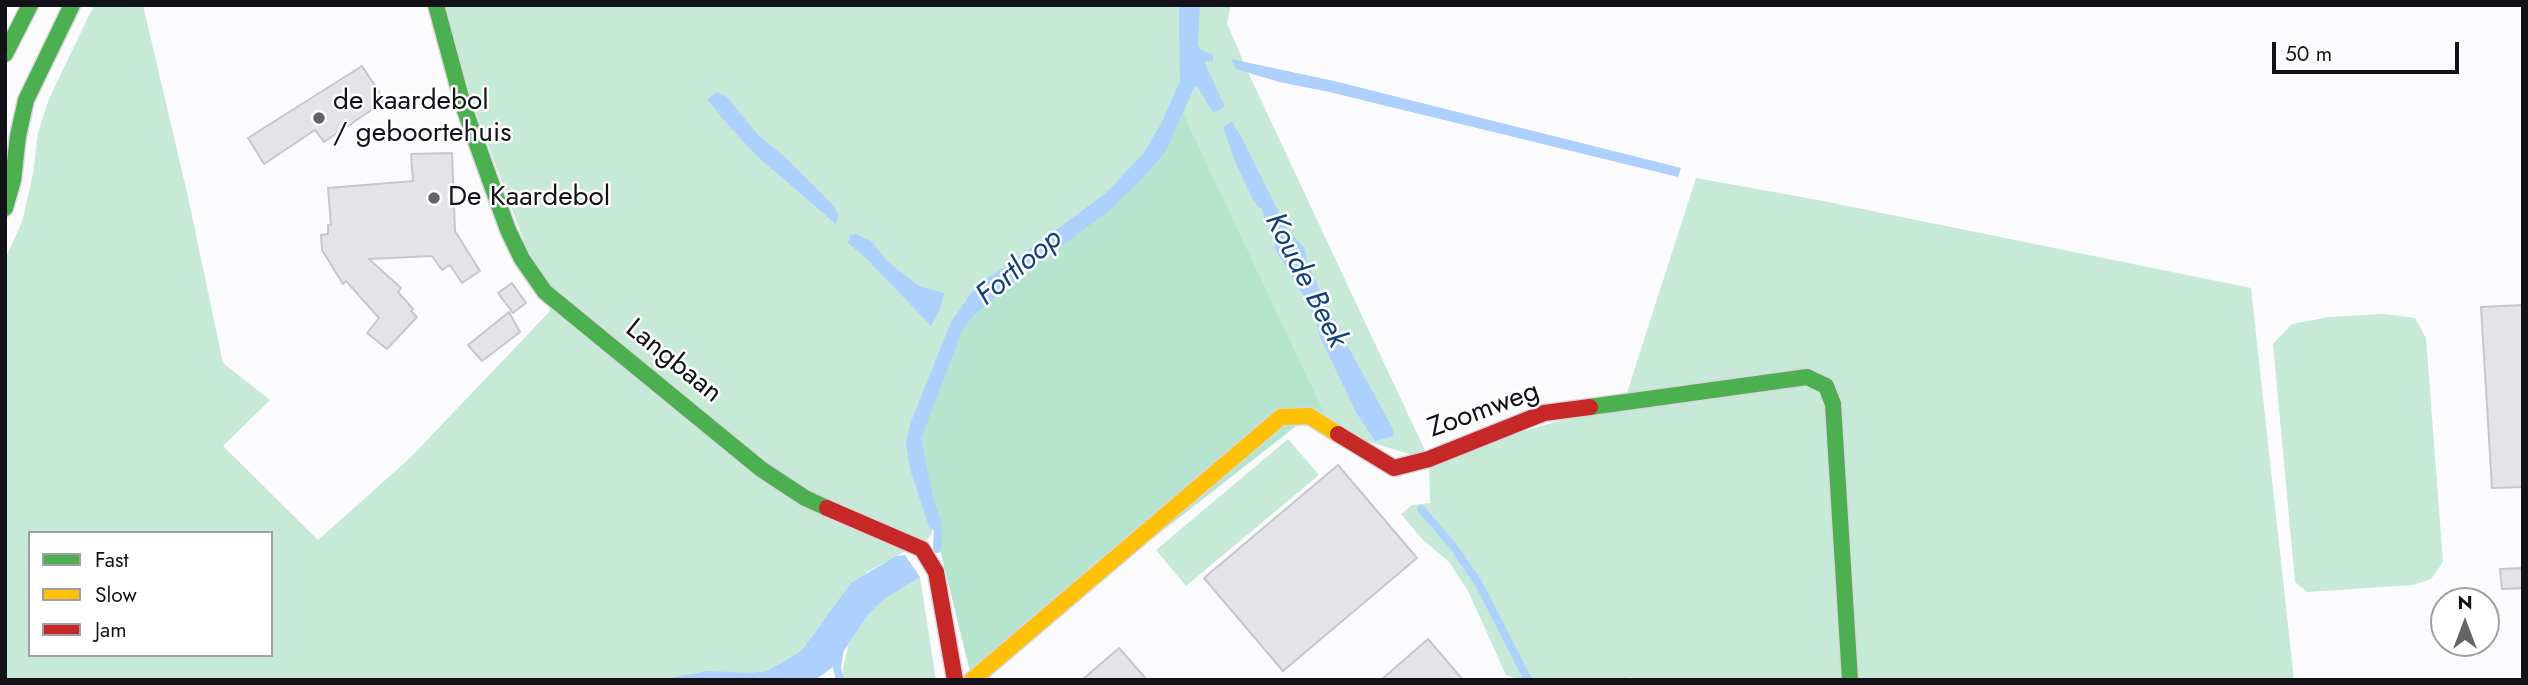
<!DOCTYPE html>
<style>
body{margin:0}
#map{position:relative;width:2528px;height:685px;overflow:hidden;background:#fbfbfd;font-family:Jost,sans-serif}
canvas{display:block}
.frame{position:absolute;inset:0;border:7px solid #121218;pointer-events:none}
.legend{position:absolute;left:28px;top:531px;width:245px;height:126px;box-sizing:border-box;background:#fff;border:2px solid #a0a0a3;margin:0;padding:9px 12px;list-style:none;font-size:21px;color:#121218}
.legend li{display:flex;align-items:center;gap:14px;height:35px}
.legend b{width:35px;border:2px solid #a0a0a3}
.north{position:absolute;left:2430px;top:587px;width:70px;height:70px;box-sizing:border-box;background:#fff;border:2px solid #a0a0a3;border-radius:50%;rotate:0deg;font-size:19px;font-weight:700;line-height:28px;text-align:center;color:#121218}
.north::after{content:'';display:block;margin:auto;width:24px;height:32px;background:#646468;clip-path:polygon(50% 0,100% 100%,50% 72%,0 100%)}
.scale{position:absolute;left:2272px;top:42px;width:187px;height:32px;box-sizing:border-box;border:4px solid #121218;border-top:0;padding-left:9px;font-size:21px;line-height:24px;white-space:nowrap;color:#121218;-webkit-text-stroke:5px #fff;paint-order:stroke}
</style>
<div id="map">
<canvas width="2528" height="685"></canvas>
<div class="frame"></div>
<ul class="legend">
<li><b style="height:9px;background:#4caf50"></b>Fast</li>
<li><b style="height:9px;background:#ffc107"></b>Slow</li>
<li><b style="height:9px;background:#c62828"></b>Jam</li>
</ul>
<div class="north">N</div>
<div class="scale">50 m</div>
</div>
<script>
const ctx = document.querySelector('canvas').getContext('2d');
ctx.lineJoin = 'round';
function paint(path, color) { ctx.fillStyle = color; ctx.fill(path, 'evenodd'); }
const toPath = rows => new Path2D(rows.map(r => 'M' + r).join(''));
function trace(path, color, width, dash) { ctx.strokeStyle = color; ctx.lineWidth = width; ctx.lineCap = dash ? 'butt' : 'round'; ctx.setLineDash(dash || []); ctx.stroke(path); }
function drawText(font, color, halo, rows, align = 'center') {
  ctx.font = font + ' Jost,sans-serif'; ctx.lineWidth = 5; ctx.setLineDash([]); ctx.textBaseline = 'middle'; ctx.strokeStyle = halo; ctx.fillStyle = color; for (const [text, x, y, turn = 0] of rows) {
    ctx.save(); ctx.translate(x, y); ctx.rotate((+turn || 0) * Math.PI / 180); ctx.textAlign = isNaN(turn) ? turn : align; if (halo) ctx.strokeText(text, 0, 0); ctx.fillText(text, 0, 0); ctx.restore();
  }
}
const green = toPath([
 [94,5,143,5,188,197,223,363,270,400,223,446,318,540,410,458,550,311,436,5,1231,5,1227,23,1246,68,1429,459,1624,402,1696,178,1818,200,2251,288,2294,680,1635,680,1631,677,1624,680,1520,680,1506,675,1468,591,1449,562,1423,540,1401,514,1412,505,1430,503,1429,460,1333,431,1180,108,928,539,867,572,819,626,801,651,767,671,760,672,779,680,5,680,5,259,22,222,33,174,38,133,49,99],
 [30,533,271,533,271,655,30,655],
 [2384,314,2415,318,2426,338,2443,562,2431,579,2413,585,2307,592,2295,582,2273,344,2292,324,2329,317],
 [1288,439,1319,475,1186,586,1156,550],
 [920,577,936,680,843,680,843,668,849,643,868,615,889,590]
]);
const forest = toPath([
 [1180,107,1333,431,1309,416,972,680,939,545,938,531,915,451,959,323,1119,190]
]);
const water = toPath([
 [1179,5,1200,5,1198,45,1200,49,1213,55,1213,62,1204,61,1225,107,1213,113,1197,86,1194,88,1166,151,1140,181,1110,210,1012,283,972,317,962,331,921,439,934,501,942,523,930,530,910,469,906,444,910,424,951,322,972,292,990,276,1007,266,1106,193,1143,154,1161,124,1180,81],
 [1231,59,1334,81,1681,168,1678,177,1325,91,1279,82,1236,69],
 [717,92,727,97,758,135,785,157,834,206,838,215,836,224,758,157,727,124,707,99],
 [1232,122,1242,138,1286,227,1305,249,1307,262,1334,321,1392,427,1394,436,1375,441,1356,412,1320,337,1316,320,1302,293,1275,249,1274,238,1262,210,1253,200,1234,159,1223,127],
 [856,234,871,241,887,261,919,286,944,293,940,309,931,326,867,259,848,243,850,235],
 [905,555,920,577,884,599,868,615,833,667,815,680,659,680,708,671,751,673,767,671,801,651,851,583,896,556]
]);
const stream = toPath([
 [1421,509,1453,546,1479,584,1528,680],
 [934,517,938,531,937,549],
 [840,680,837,667,840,648]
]);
const building = toPath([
 [362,66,385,101,324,142,315,130,264,164,248,138,362,66],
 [452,153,455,231,480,271,462,283,450,265,442,270,432,256,369,259,401,288,398,292,413,309,411,311,417,317,387,349,367,333,379,318,346,281,343,284,322,250,321,235,328,234,328,225,331,225,328,188,413,181,411,154,452,153],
 [512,283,526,303,513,313,498,293,512,283],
 [2523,305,2523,487,2492,488,2481,307,2523,305],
 [509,312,520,332,482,361,468,345,509,312],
 [1338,465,1417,558,1283,671,1204,578,1338,465],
 [2523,568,2523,588,2502,589,2500,569,2523,568],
 [1428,639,1463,680,1381,680,1428,639],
 [1119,648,1147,680,1082,680,1119,648]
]);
const fast = toPath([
 [436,5,463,105,508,230,522,259,545,292,761,469,805,498,827,508],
 [5,54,30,5],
 [5,208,13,180,18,136,26,100,72,5],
 [1590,407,1807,377,1826,386,1833,404,1850,680]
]);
const slow = toPath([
 [972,680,1281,417,1309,416,1338,434]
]);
const jam = toPath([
 [1338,434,1394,468,1429,459,1544,413,1590,407],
 [827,508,922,549,936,572,955,680]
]);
const markers = [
 [319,118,7,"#646468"],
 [434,198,7,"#646468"]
];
const poiNames = [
 ["de kaardebol",333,102],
 ["/ geboortehuis",333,134],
 ["De Kaardebol",448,198]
];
const streetNames = [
 ["Langbaan",673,362,39],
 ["Zoomweg",1484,411,-20]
];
const waterNames = [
 ["Fortloop",1020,268,-40],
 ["Koude Beek",1305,281,63]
];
paint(green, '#c7e9d8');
paint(forest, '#b5e5ce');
paint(water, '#aed0fd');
trace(stream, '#aed0fd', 8);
paint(building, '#e4e4e8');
trace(building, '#c7c7cb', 2);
trace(fast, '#d8d7db', 19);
trace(slow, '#d8d7db', 19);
trace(jam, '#d8d7db', 19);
trace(fast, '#4caf50', 16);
trace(slow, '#ffc107', 16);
trace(jam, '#c62828', 16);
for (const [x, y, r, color] of markers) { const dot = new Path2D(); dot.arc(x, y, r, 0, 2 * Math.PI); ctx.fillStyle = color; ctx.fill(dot); trace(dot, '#fff', 2.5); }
drawText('28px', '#121218', '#fff', poiNames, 'left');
drawText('28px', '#121218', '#fff', streetNames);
drawText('italic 30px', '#14417a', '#fff', waterNames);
</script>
